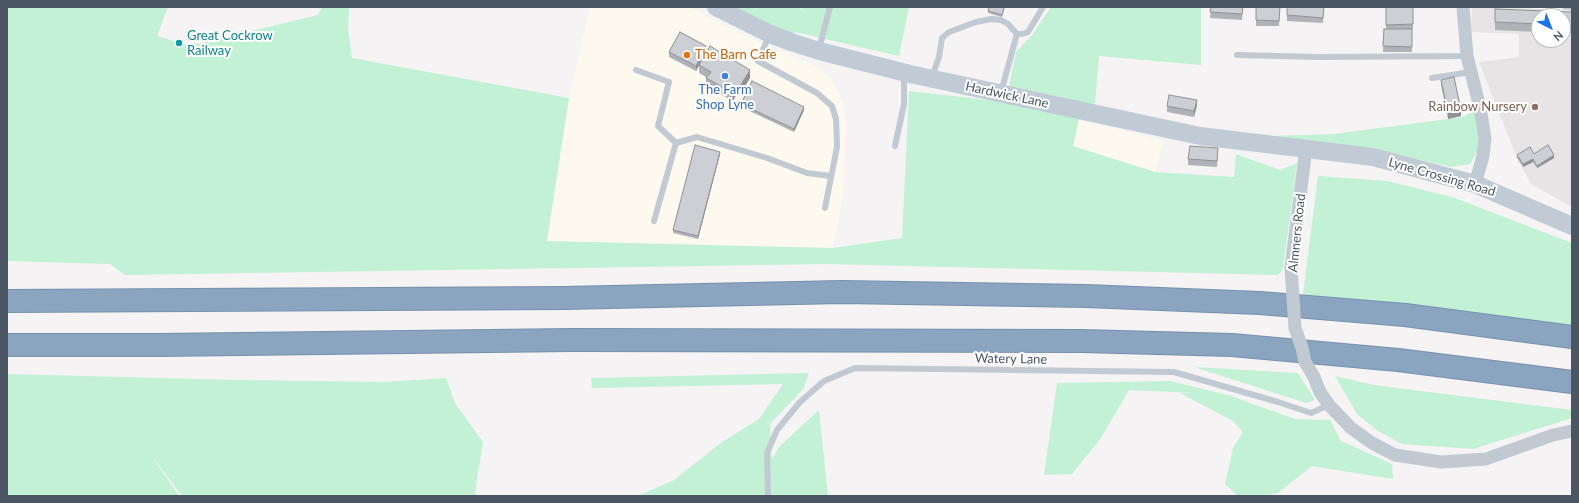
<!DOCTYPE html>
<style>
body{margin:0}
#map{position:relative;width:1579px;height:503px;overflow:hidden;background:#f5f3f3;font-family:Lato,sans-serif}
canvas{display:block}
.frame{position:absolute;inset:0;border:8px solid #4a5661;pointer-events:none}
.north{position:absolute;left:1531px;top:8px;width:40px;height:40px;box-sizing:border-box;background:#fff;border:1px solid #b7bbc0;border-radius:50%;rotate:138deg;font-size:11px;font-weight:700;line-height:16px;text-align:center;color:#4a5661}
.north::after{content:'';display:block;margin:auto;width:14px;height:18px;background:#1a73e8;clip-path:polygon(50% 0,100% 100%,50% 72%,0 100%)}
</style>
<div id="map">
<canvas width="1579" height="503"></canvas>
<div class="frame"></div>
<div class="north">N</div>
</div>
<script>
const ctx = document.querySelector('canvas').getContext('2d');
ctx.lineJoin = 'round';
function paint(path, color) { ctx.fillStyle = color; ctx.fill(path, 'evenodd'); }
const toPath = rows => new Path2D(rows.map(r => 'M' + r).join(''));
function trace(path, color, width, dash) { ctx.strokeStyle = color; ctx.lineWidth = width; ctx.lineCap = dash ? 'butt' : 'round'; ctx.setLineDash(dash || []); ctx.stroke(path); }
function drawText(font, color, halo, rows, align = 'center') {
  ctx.font = font + ' Lato,sans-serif'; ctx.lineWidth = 4; ctx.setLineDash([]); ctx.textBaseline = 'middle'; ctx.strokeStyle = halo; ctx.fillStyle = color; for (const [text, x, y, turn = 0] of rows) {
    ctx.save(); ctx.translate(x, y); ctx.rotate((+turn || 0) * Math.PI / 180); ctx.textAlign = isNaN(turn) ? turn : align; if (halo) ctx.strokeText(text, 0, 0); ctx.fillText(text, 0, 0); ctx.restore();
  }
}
const commercial = toPath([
 [590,7,689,7,765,45,815,66,832,80,843,102,846,124,843,197,833,248,546,241,569,98],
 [1079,120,1164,141,1155,172,1073,146]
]);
const education = toPath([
 [1472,7,1504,7,1572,11,1572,207,1531,184,1517,158,1479,62,1519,57,1519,34,1471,32],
 [1539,16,1563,16,1563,40,1539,40]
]);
const green = toPath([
 [7,7,168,7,157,36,189,46,318,15,322,7,349,7,348,28,352,58,569,98,547,241,833,248,902,238,909,91,1006,102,1016,52,1033,34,1051,7,1201,7,1201,65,1099,56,1095,104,1079,120,1073,146,1155,172,1234,177,1236,154,1280,170,1297,163,1283,269,1278,275,826,264,125,275,110,264,7,261],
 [716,7,797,7,802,10,803,7,909,7,899,56,795,32,791,42],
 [1475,110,1479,132,1478,150,1470,164,1452,167,1388,153,1270,136,1334,134,1463,117],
 [1318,176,1387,181,1452,197,1572,243,1572,334,1303,294],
 [1194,367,1298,373,1315,400,1306,403],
 [809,373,804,388,770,424,772,459,779,447,819,410,828,496,633,496,640,495,674,480,722,442,759,419,783,384,592,388,591,378],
 [7,374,240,380,383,382,446,378,455,403,483,442,475,493,477,496,182,496,149,452,179,496,7,496],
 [1335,376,1374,385,1572,410,1572,418,1473,449,1402,444,1378,431,1357,414],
 [1170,381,1228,395,1295,419,1330,420,1341,441,1392,464,1393,479,1312,466,1278,493,1265,496,1238,496,1225,484,1233,448,1243,432,1233,421,1180,393,1195,393,1129,390,1101,438,1072,474,1044,475,1057,383]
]);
const lane = toPath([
 [1565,7,1572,7],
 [769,36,758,61,817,93,832,106,836,119,837,147,825,208],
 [819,49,830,7],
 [1237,55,1319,57,1467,56],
 [636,70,669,82,658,126,676,143],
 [932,77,939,57,942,38,949,32,976,22,991,19,1001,20,1008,24,1017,34,1022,34,1028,32,1043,7],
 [1432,78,1471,72],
 [1001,92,1017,34],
 [895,146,904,104,904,74],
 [654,221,676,143,697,137,767,158,807,173,831,176],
 [768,496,767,453,777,430,800,402,824,381,855,368,1174,372,1278,402,1311,413,1329,405]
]);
const street = toPath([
 [1463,7,1467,56,1480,108,1485,138,1483,156,1475,184],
 [1291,268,1306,148],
 [1314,377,1320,392,1329,405,1351,428,1372,443,1395,455,1441,462,1486,459,1553,435,1572,431]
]);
const secondary = toPath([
 [716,7,770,34,791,42,819,51,910,74,1200,136,1373,157,1475,184,1572,226]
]);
const highway = toPath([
 [7,301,564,298,842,292,1086,296,1260,303,1405,315,1572,337],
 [7,345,158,345,572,340,1082,341,1232,345,1398,360,1572,382]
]);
const streetBridge = toPath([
 [1291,268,1295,328,1302,348,1305,362,1314,377]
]);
const wall = toPath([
 [989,7,1005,7,1002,17,988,13],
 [1211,7,1243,7,1242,20,1210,18],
 [1256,7,1280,7,1279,26,1256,26],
 [1324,7,1323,23,1287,21,1287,15],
 [1386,7,1413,7,1413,29,1412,29,1412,52,1383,52,1384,29,1386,29],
 [1495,9,1572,12,1572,33,1563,33,1563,16,1539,16,1539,32,1495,30],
 [669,52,706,52,696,71,669,57],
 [699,65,750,78,739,96,736,95,733,101,706,86,706,77,699,73],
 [1441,80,1461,116,1448,119,1441,85],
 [741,104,804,110,794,132,741,107],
 [1197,105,1194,117,1167,112,1167,106],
 [1218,153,1217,167,1188,165,1188,159],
 [720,154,698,239,673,233,673,230],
 [1534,154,1554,158,1537,168,1533,162,1523,167,1517,158,1517,155]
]);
const shadedWall = toPath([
 [706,46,706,52,696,71,696,66],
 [750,70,750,78,739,96,739,88],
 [736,87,736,95,733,101,733,93],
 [1197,100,1197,105,1194,117,1194,111],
 [804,107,804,110,794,132,794,129],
 [1461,110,1461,116,1448,119,1448,113],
 [720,152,720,154,698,239,698,236],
 [1554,155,1554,158,1537,168,1537,166],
 [1533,159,1533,162,1523,167,1523,164]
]);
const building = toPath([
 [989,7,1004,7,1002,15,988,11,989,7],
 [1211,7,1243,7,1242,14,1210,12,1211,7],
 [1256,7,1280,7,1279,21,1256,20,1256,7],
 [1287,7,1324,7,1323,18,1287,15,1287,7],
 [1386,7,1413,7,1413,24,1386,25,1386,7],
 [1495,9,1572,12,1572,25,1563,24,1563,16,1539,16,1539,24,1495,22,1495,9],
 [1384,29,1412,29,1412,47,1383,46,1384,29],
 [680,32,706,46,696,66,669,52,680,32],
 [710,46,750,70,739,88,736,87,733,93,706,78,711,72,699,65,710,46],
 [1454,77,1461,110,1448,113,1441,80,1454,77],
 [752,81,804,107,794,129,741,104,752,81],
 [1169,95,1197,100,1194,111,1167,106,1169,95],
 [695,145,720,152,698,236,673,230,695,145],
 [1548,145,1554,155,1537,166,1533,159,1523,164,1517,155,1530,147,1534,154,1548,145],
 [1190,146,1218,148,1217,161,1188,159,1190,146]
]);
const markers = [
 [179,43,4,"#0f9aa8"],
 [687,55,4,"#e8710a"],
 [725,76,4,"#3f7fe0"],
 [1535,107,4,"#8d6e63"]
];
const cultureNames = [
 ["Great Cockrow",187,36],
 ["Railway",187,51]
];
const foodNames = [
 ["The Barn Cafe",695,55]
];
const shopNames = [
 ["The Farm",725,90],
 ["Shop Lyne",725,105]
];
const streetNames = [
 ["Hardwick Lane",1007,95,12],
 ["Lyne Crossing Road",1442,177,16],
 ["Almners Road",1297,233,-84],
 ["Watery Lane",1011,359,1]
];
const educationNames = [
 ["Rainbow Nursery",1527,107]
];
paint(commercial, '#fdf9ef');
paint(education, '#e6e4e5');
paint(green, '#c3f1d5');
trace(highway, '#7690ad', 24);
trace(lane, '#c1cad2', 6);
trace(street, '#c1cad2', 13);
trace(secondary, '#c1cbd6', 18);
trace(highway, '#8ba5c1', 22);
trace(streetBridge, '#c1cad2', 13);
paint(wall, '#b0b2b7');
paint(shadedWall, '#909195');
paint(building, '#cdcfd5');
trace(building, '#909195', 1);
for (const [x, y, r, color] of markers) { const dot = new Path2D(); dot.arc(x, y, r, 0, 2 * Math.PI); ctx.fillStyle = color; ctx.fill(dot); trace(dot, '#fff', 1.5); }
drawText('13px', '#0d838f', '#fff', cultureNames, 'left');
drawText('13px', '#c56008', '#fff', foodNames, 'left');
drawText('13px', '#366cbe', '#fff', shopNames);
drawText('13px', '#4a5661', '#fff', streetNames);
drawText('13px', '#785e54', '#fff', educationNames, 'right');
</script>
